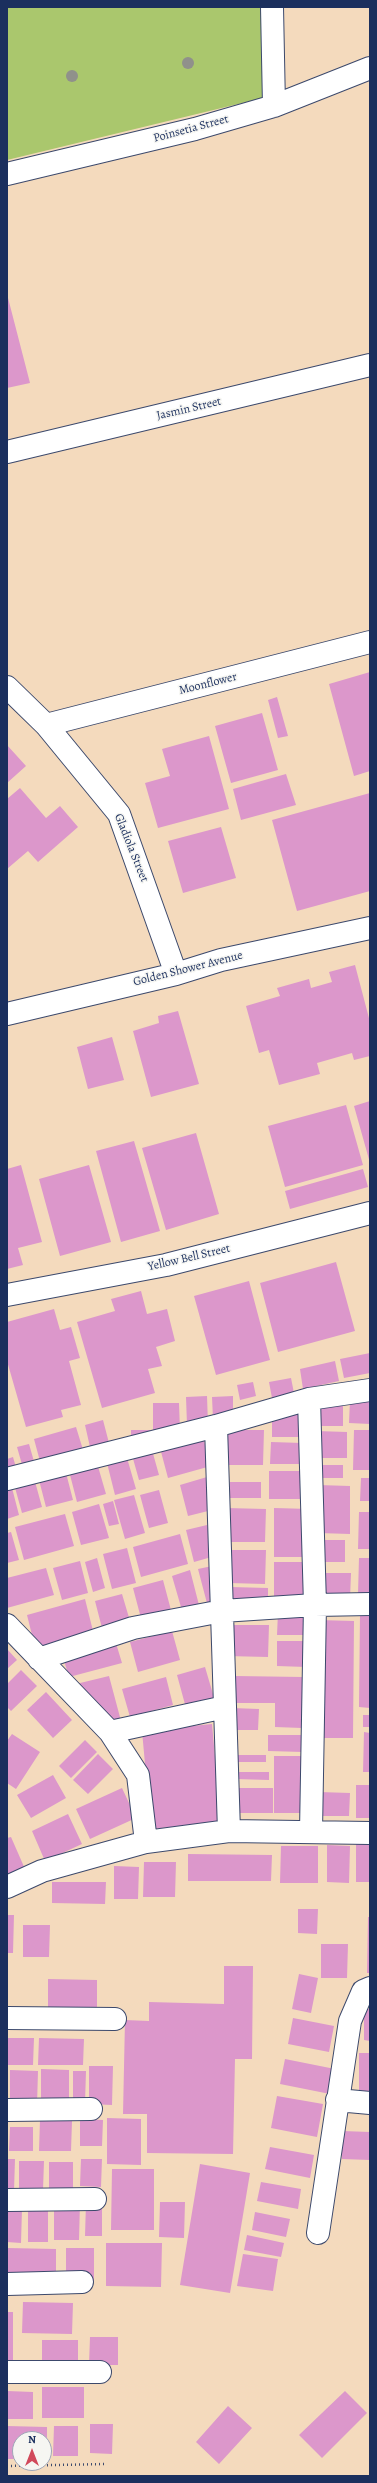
<!DOCTYPE html>
<style>
body{margin:0}
#map{position:relative;width:377px;height:2483px;overflow:hidden;background:#f4dabd;font-family:Alegreya,serif}
canvas{display:block}
.frame{position:absolute;inset:0;border:8px solid #1b2f5e;pointer-events:none}
.north{position:absolute;left:12px;top:2431px;width:40px;height:40px;box-sizing:border-box;background:#f6f6f2;border:1px solid #9ea6b7;border-radius:50%;rotate:0deg;font-size:11px;font-weight:700;line-height:16px;text-align:center;color:#1b2f5e}
.north::after{content:'';display:block;margin:auto;width:14px;height:18px;background:#d1495b;clip-path:polygon(50% 0,100% 100%,50% 72%,0 100%)}
</style>
<div id="map">
<canvas width="377" height="2483"></canvas>
<div class="frame"></div>
<div class="north">N</div>
</div>
<script>
const ctx = document.querySelector('canvas').getContext('2d');
ctx.lineJoin = 'round';
function paint(path, color) { ctx.fillStyle = color; ctx.fill(path, 'evenodd'); }
const toPath = rows => new Path2D(rows.map(r => 'M' + r).join(''));
function trace(path, color, width, dash) { ctx.strokeStyle = color; ctx.lineWidth = width; ctx.lineCap = dash ? 'butt' : 'round'; ctx.setLineDash(dash || []); ctx.stroke(path); }
function drawText(font, color, halo, rows, align = 'center') {
  ctx.font = font + ' Alegreya,serif'; ctx.lineWidth = 3; ctx.setLineDash([]); ctx.textBaseline = 'middle'; ctx.strokeStyle = halo; ctx.fillStyle = color; for (const [text, x, y, turn = 0] of rows) {
    ctx.save(); ctx.translate(x, y); ctx.rotate((+turn || 0) * Math.PI / 180); ctx.textAlign = isNaN(turn) ? turn : align; if (halo) ctx.strokeText(text, 0, 0); ctx.fillText(text, 0, 0); ctx.restore();
  }
}
const green = toPath([
 [7,7,261,7,263,98,7,160]
]);
const building = toPath([
 [7,294,30,383,7,388],
 [370,672,370,771,354,776,329,684],
 [277,697,288,736,278,738,268,700],
 [262,713,278,770,231,783,215,726],
 [209,736,229,809,158,828,145,783,170,776,162,749],
 [7,745,26,766,7,783],
 [286,774,296,805,241,820,233,789],
 [20,788,46,818,60,806,78,827,38,862,28,851,7,869,7,799],
 [370,793,370,891,297,911,272,820],
 [221,827,236,878,183,893,168,841],
 [355,965,370,1022,370,1056,354,1060,352,1053,317,1063,320,1074,279,1085,269,1050,259,1053,246,1006,280,996,277,988,309,979,311,988,332,982,329,972],
 [178,1011,199,1084,151,1097,133,1031,159,1023,158,1016],
 [112,1037,124,1080,88,1089,77,1047],
 [370,1101,370,1163,354,1106],
 [346,1105,363,1165,285,1187,268,1126],
 [196,1133,219,1214,166,1230,142,1148],
 [134,1141,160,1231,121,1242,96,1151],
 [21,1165,42,1242,18,1248,23,1265,7,1269,7,1169],
 [89,1165,111,1242,60,1256,39,1179],
 [363,1169,368,1187,290,1209,285,1191],
 [336,1262,355,1331,278,1352,260,1283],
 [249,1281,270,1360,216,1375,194,1296],
 [141,1291,147,1314,167,1309,175,1341,156,1347,162,1366,148,1369,155,1393,102,1408,77,1322,115,1311,111,1299],
 [54,1309,60,1330,71,1327,80,1358,69,1361,81,1405,61,1410,63,1417,26,1427,7,1361,7,1322],
 [370,1353,370,1373,344,1378,340,1359],
 [335,1361,339,1381,303,1389,300,1369],
 [291,1378,294,1393,272,1398,269,1382],
 [253,1382,256,1396,240,1400,237,1385],
 [207,1396,208,1425,187,1425,186,1397],
 [233,1396,233,1418,213,1419,212,1397],
 [350,1400,370,1400,370,1424,349,1423],
 [153,1403,179,1403,180,1431,153,1432],
 [313,1405,343,1406,343,1426,313,1426],
 [272,1415,305,1415,304,1437,272,1437],
 [103,1420,109,1443,90,1447,85,1425],
 [76,1427,84,1453,41,1465,34,1439],
 [131,1430,150,1430,150,1440,131,1440],
 [226,1430,264,1430,263,1465,225,1465],
 [354,1430,370,1430,370,1470,353,1470],
 [316,1431,347,1432,347,1458,316,1458],
 [203,1437,211,1466,168,1478,160,1448],
 [271,1442,302,1443,302,1464,270,1464],
 [29,1444,35,1465,23,1468,17,1447],
 [152,1450,159,1475,139,1480,132,1455],
 [13,1457,17,1471,7,1474,7,1459],
 [127,1458,136,1489,115,1495,107,1463],
 [97,1463,106,1494,77,1502,69,1471],
 [313,1465,343,1465,343,1478,313,1478],
 [269,1471,301,1471,301,1499,269,1499],
 [66,1473,73,1500,46,1507,39,1480],
 [207,1477,216,1509,188,1516,180,1485],
 [34,1478,42,1507,22,1513,14,1484],
 [361,1478,370,1478,370,1501,360,1501],
 [230,1482,261,1482,261,1498,230,1498],
 [318,1485,350,1486,350,1534,318,1533],
 [12,1488,19,1515,7,1519,7,1489],
 [159,1490,168,1523,149,1528,140,1495],
 [134,1495,145,1533,125,1539,114,1500],
 [113,1501,119,1524,109,1526,103,1504],
 [99,1504,109,1538,81,1545,72,1512],
 [226,1508,266,1509,265,1542,226,1542],
 [274,1508,310,1509,309,1557,274,1557],
 [359,1512,370,1512,370,1549,358,1549],
 [65,1514,74,1546,24,1560,15,1527],
 [207,1525,215,1556,194,1562,186,1530],
 [11,1532,19,1560,7,1563,7,1533],
 [180,1534,188,1564,141,1577,133,1547],
 [320,1540,345,1540,345,1562,320,1562],
 [127,1548,136,1583,112,1589,103,1554],
 [229,1550,266,1550,265,1584,229,1583],
 [97,1558,105,1588,93,1592,85,1562],
 [359,1558,370,1558,370,1595,358,1594],
 [80,1561,88,1593,62,1600,53,1568],
 [274,1562,307,1562,307,1601,274,1601],
 [217,1565,220,1604,208,1607,198,1569],
 [46,1568,54,1595,7,1608,7,1578],
 [190,1570,200,1609,183,1614,172,1576],
 [321,1573,351,1573,350,1599,320,1598],
 [163,1580,172,1614,142,1622,133,1588],
 [231,1587,268,1588,268,1603,231,1602],
 [122,1594,130,1621,102,1628,95,1601],
 [85,1599,94,1635,36,1651,27,1615],
 [278,1612,308,1613,308,1635,277,1635],
 [360,1614,370,1614,370,1708,359,1707],
 [318,1620,354,1621,353,1738,317,1738],
 [227,1625,269,1625,268,1657,226,1656],
 [172,1631,180,1660,138,1672,130,1642],
 [115,1640,122,1663,69,1677,62,1654],
 [277,1641,306,1641,306,1667,277,1666],
 [7,1649,17,1660,7,1669],
 [205,1667,215,1701,186,1708,177,1675],
 [21,1670,37,1686,11,1711,7,1707,7,1684],
 [109,1676,121,1721,108,1724,76,1684],
 [235,1676,303,1677,302,1728,275,1727,275,1703,235,1703],
 [166,1677,173,1705,130,1717,122,1689],
 [46,1692,72,1720,53,1738,27,1710],
 [232,1708,259,1709,258,1730,232,1730],
 [363,1715,370,1715,370,1727,363,1727],
 [212,1724,221,1822,151,1829,142,1731],
 [364,1732,370,1733,370,1772,363,1772],
 [12,1734,40,1752,16,1789,7,1783,7,1741],
 [268,1735,303,1735,303,1752,268,1751],
 [85,1740,97,1752,71,1778,59,1766],
 [98,1754,113,1769,88,1794,73,1780],
 [233,1755,266,1755,266,1762,233,1762],
 [274,1756,304,1756,303,1813,274,1813],
 [235,1772,269,1772,269,1780,235,1779],
 [53,1775,66,1798,31,1818,17,1795],
 [356,1785,370,1785,370,1818,356,1818],
 [122,1788,136,1818,90,1839,76,1809],
 [234,1788,273,1788,273,1813,233,1813],
 [319,1792,350,1793,349,1816,319,1816],
 [68,1814,82,1844,45,1861,32,1831],
 [11,1837,25,1869,7,1877,7,1838],
 [356,1844,370,1844,370,1882,356,1882],
 [327,1845,350,1846,349,1883,327,1882],
 [281,1846,318,1846,318,1883,280,1883],
 [188,1854,272,1855,271,1881,188,1881],
 [144,1862,176,1862,175,1897,143,1897],
 [114,1866,139,1867,138,1899,114,1899],
 [52,1882,106,1882,105,1904,52,1903],
 [298,1909,318,1909,317,1934,298,1933],
 [7,1915,14,1915,13,1953,7,1953],
 [368,1917,370,1917,370,1973,367,1973],
 [23,1925,50,1925,49,1957,23,1957],
 [321,1944,348,1944,347,1978,321,1978],
 [224,1966,253,1966,252,2059,235,2059,233,2154,147,2153,147,2114,123,2114,125,2020,149,2021,149,2002,224,2004],
 [299,1974,318,1978,311,2013,292,2009],
 [48,1979,97,1980,97,2012,48,2012],
 [364,2009,370,2009,370,2041,364,2040],
 [293,2018,334,2026,329,2052,288,2044],
 [7,2038,34,2038,33,2065,7,2065],
 [39,2038,84,2039,83,2065,38,2065],
 [359,2053,370,2053,370,2091,359,2091],
 [285,2059,335,2069,330,2094,280,2084],
 [89,2066,113,2066,112,2105,89,2104],
 [41,2069,69,2070,69,2105,41,2105],
 [10,2070,38,2071,37,2105,10,2105],
 [73,2071,86,2071,85,2103,73,2103],
 [277,2096,323,2104,317,2137,271,2128],
 [107,2118,141,2119,141,2165,107,2164],
 [80,2119,103,2120,102,2146,80,2146],
 [40,2120,72,2121,71,2151,39,2151],
 [10,2127,33,2127,33,2151,9,2151],
 [342,2131,370,2132,370,2160,342,2159],
 [270,2147,314,2155,310,2178,265,2169],
 [7,2159,15,2159,14,2191,7,2191],
 [81,2159,102,2159,101,2187,80,2186],
 [19,2161,44,2161,43,2190,19,2189],
 [49,2162,73,2162,73,2190,49,2189],
 [200,2164,250,2173,230,2293,180,2285],
 [112,2169,154,2169,154,2230,111,2230],
 [261,2182,301,2189,298,2209,257,2201],
 [54,2202,80,2203,79,2240,54,2240],
 [160,2202,185,2202,184,2238,159,2237],
 [86,2203,102,2203,102,2236,85,2236],
 [28,2206,48,2206,48,2242,28,2242],
 [7,2208,22,2209,21,2243,7,2242],
 [255,2212,290,2219,286,2237,252,2230],
 [247,2235,284,2243,281,2257,244,2250],
 [106,2243,162,2243,161,2287,106,2286],
 [7,2248,56,2249,56,2277,7,2277],
 [66,2248,94,2248,94,2281,66,2280],
 [243,2254,278,2259,273,2291,237,2286],
 [23,2302,73,2303,72,2334,22,2333],
 [7,2312,13,2312,13,2371,7,2371],
 [90,2337,118,2337,118,2365,89,2365],
 [42,2340,78,2340,78,2368,42,2368],
 [42,2387,84,2387,84,2418,42,2418],
 [7,2391,33,2392,33,2419,7,2419],
 [345,2391,367,2413,322,2458,299,2435],
 [228,2406,252,2428,219,2464,196,2442],
 [90,2424,113,2424,112,2454,90,2453],
 [7,2426,47,2427,47,2459,44,2459,44,2439,20,2439,20,2459,7,2459],
 [54,2426,78,2426,78,2456,53,2456]
]);
const path = toPath([
 [7,2466,106,2464]
]);
const minor = toPath([
 [272,7,274,106],
 [7,174,195,129,274,106,370,68],
 [7,452,370,365],
 [7,687,46,725,119,814,176,974],
 [46,725,370,642],
 [7,1014,176,974,221,960,370,928],
 [7,1295,166,1265,370,1213],
 [309,1399,315,1605,311,1831],
 [216,1426,229,1831],
 [7,1479,216,1426,309,1399,370,1390],
 [7,1625,110,1732,138,1775,146,1842],
 [39,1659,133,1628,222,1611,315,1605,370,1604],
 [110,1732,225,1707],
 [7,1887,42,1871,146,1842,229,1831,370,1833],
 [7,2018,115,2019],
 [337,2100,370,2103],
 [7,2110,91,2109],
 [7,2200,95,2199],
 [318,2233,350,2021,363,1991,370,1988],
 [7,2284,82,2282],
 [7,2372,100,2372]
]);
const trees = [
 [188,63],
 [72,76]
];
const streetNames = [
 ["Poinsetia Street",191,129,-15],
 ["Jasmin Street",189,409,-13],
 ["Moonflower",208,684,-14],
 ["Gladiola Street",131,848,68],
 ["Golden Shower Avenue",188,969,-14],
 ["Yellow Bell Street",189,1258,-13]
];
paint(green, '#aac76d');
paint(building, '#dc97cb');
trace(minor, '#3c496c', 24);
trace(path, '#3c496c', 2.5, [1, 3]);
trace(minor, '#fff', 22);
ctx.fillStyle = '#90918b';
for (const [x, y] of trees) { ctx.beginPath(); ctx.arc(x, y, 6, 0, 2 * Math.PI); ctx.fill(); }
drawText('12px', '#1b2f5e', '#f6f6f2', streetNames);
</script>
